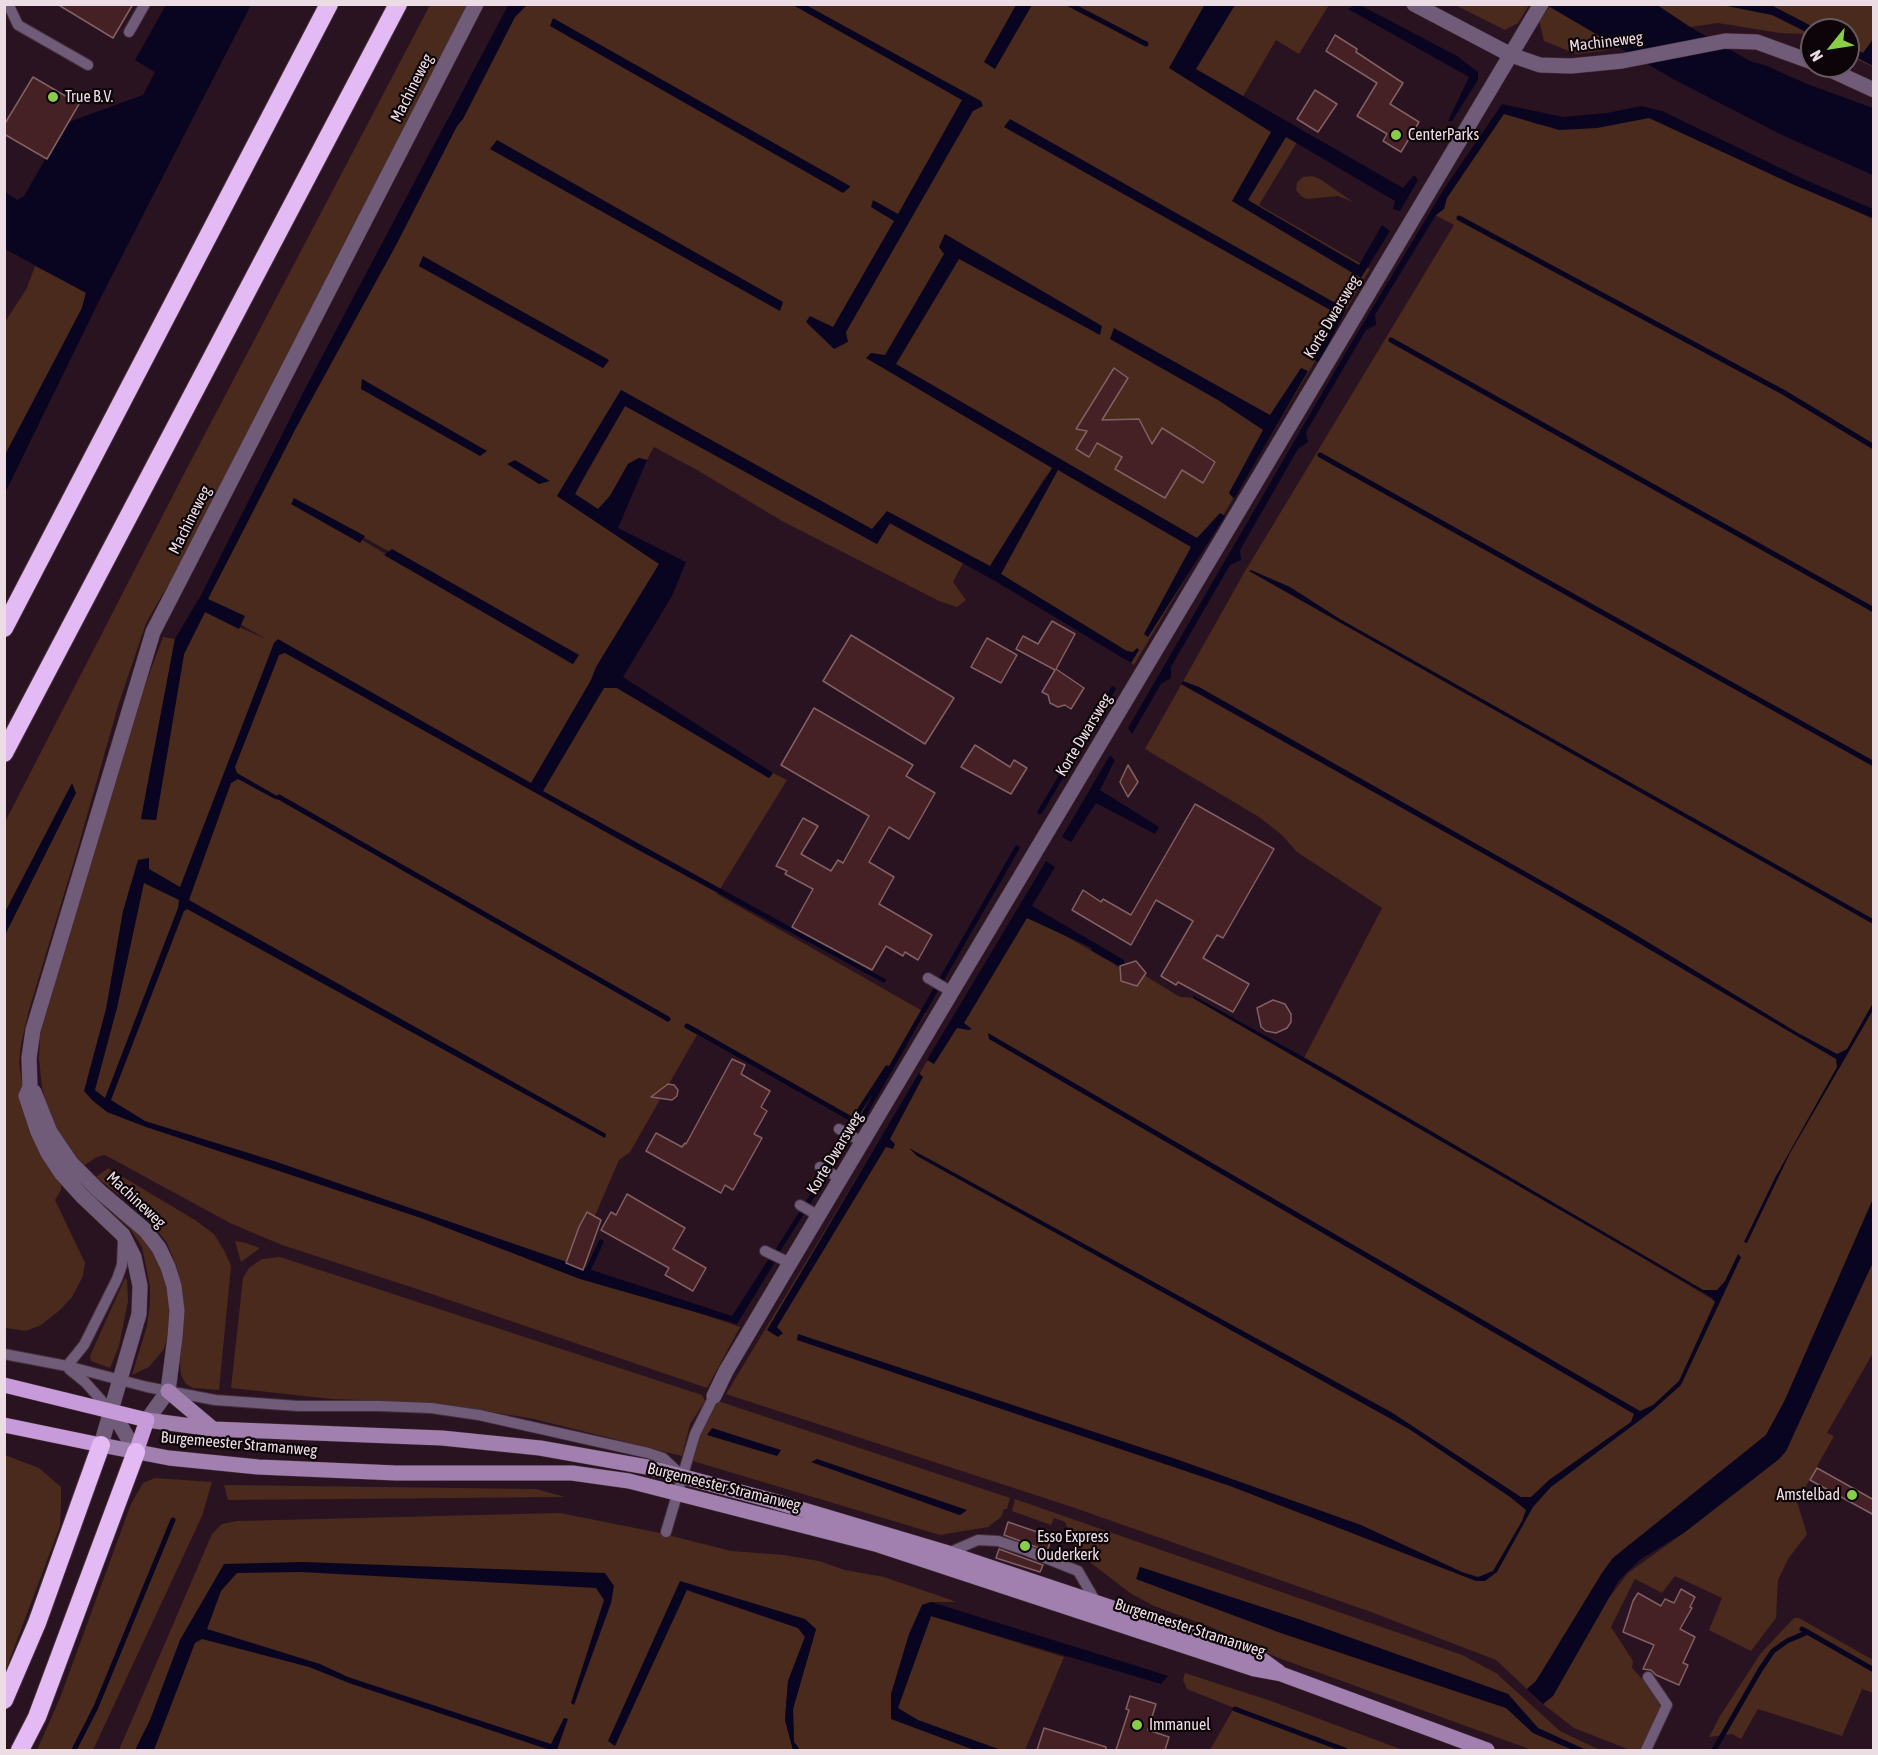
<!DOCTYPE html>
<style>
body{margin:0}
#map{position:relative;width:1878px;height:1755px;overflow:hidden;background:#2a1320;font-family:"Asap Condensed",sans-serif}
canvas{display:block}
.frame{position:absolute;inset:0;border:6px solid #ecdce4;pointer-events:none}
.north{position:absolute;left:1800px;top:18px;width:60px;height:60px;box-sizing:border-box;background:#0c0408;border:2px solid #665a60;border-radius:50%;rotate:240deg;font-size:16px;font-weight:700;line-height:24px;text-align:center;color:#ecdce4}
.north::after{content:'';display:block;margin:auto;width:21px;height:27px;background:#8ace48;clip-path:polygon(50% 0,100% 100%,50% 72%,0 100%)}
</style>
<div id="map">
<canvas width="1878" height="1755"></canvas>
<div class="frame"></div>
<div class="north">N</div>
</div>
<script>
const ctx = document.querySelector('canvas').getContext('2d');
ctx.lineJoin = 'round';
function paint(path, color) { ctx.fillStyle = color; ctx.fill(path, 'evenodd'); }
const toPath = rows => new Path2D(rows.map(r => 'M' + r).join(''));
function trace(path, color, width, dash) { ctx.strokeStyle = color; ctx.lineWidth = width; ctx.lineCap = dash ? 'butt' : 'round'; ctx.setLineDash(dash || []); ctx.stroke(path); }
function drawText(font, color, halo, rows, align = 'center') {
  ctx.font = font + ' "Asap Condensed",sans-serif'; ctx.lineWidth = 4.5; ctx.setLineDash([]); ctx.textBaseline = 'middle'; ctx.strokeStyle = halo; ctx.fillStyle = color; for (const [text, x, y, turn = 0] of rows) {
    ctx.save(); ctx.translate(x, y); ctx.rotate((+turn || 0) * Math.PI / 180); ctx.textAlign = isNaN(turn) ? turn : align; if (halo) ctx.strokeText(text, 0, 0); ctx.fillText(text, 0, 0); ctx.restore();
  }
}
const green = toPath([
 [430,5,470,5,183,559,146,623,118,706,77,851,29,1010,21,1044,19,1063,28,1119,61,1184,61,1190,55,1200,85,1263,83,1276,72,1297,60,1310,41,1325,26,1331,6,1328,5,1328,5,822,185,472],
 [508,5,1329,5,1299,54,1276,40,1238,105,1299,139,1259,205,1370,269,1134,665,1001,574,1047,474,990,566,886,514,872,530,621,390,557,496,585,512,660,563,617,688,769,778,773,773,787,780,717,894,926,1013,858,1126,697,1035,630,1152,619,1160,572,1269,740,1327,707,1388,417,1289,282,1245,230,1223,105,1155,97,1157,83,1166,67,1148,50,1119,42,1087,39,1059,40,1035,48,994,135,712,163,637,175,639,141,819,156,820,184,654,205,612,266,639,198,600,396,245,457,126,447,120],
 [423,257,608,360,609,361,603,368,419,266],
 [286,495,579,655,572,664],
 [1455,5,1529,5,1518,23,1505,30],
 [1657,5,1873,5,1873,67,1848,55,1848,30,1812,30,1812,36,1807,34,1780,33,1718,23,1690,27],
 [1550,7,1618,47,1602,51,1576,54,1544,41,1539,20],
 [1498,110,1537,124,1562,128,1651,112,1824,197,1873,219,1873,1199,1785,1400,1766,1435,1613,1558,1602,1573,1536,1682,1527,1689,1496,1660,1371,1612,1072,1507,726,1394,1019,909,1121,968,1124,963,1180,997,1193,998,1559,1208,1715,1301,1723,1284,1717,1291,1703,1290,1304,1058,1382,908,1297,852,1282,835,1259,817,1145,749,1244,573,1454,225,1435,215],
 [1312,176,1320,179,1353,202,1338,196,1307,199,1301,196,1296,190,1297,182,1303,177],
 [35,266,86,292,82,308,5,455,5,322,27,288],
 [625,406,877,544,889,523,963,563,953,582,966,600,957,607,939,601,782,521,697,470,654,447,647,460,639,458,628,464,610,496,598,509,575,494],
 [108,1168,195,1220,214,1234,225,1252,231,1266,219,1390,193,1388,186,1384,181,1375,180,1362,184,1319,177,1268,167,1243,146,1216,96,1177],
 [114,1209,150,1245,167,1285,170,1309,169,1330,164,1349,149,1367,132,1375,147,1326,150,1305,150,1287,142,1247,131,1230,113,1214],
 [235,1241,246,1243,260,1248,241,1262],
 [280,1257,702,1395,705,1401,690,1424,682,1456,534,1419,474,1409,419,1402,331,1399,231,1388,243,1278,249,1268,262,1259],
 [1873,1262,1873,1353,1827,1433,1834,1436,1797,1502,1807,1534,1788,1559,1778,1580,1776,1618,1751,1651,1709,1630,1722,1598,1675,1576,1662,1593,1635,1579,1611,1627,1633,1661,1632,1668,1659,1697,1660,1710,1643,1750,1630,1750,1574,1728,1543,1704,1553,1695,1609,1598,1628,1573,1685,1532,1779,1459,1786,1451],
 [125,1278,127,1280,128,1301,119,1346,110,1368,91,1361,90,1356],
 [718,1401,1010,1498,1007,1509,1004,1509,1001,1517,988,1527,940,1535,693,1461,700,1435],
 [812,1462,966,1511,959,1515],
 [5,1455,39,1468,61,1487,61,1505,60,1526,5,1672],
 [155,1478,212,1482,202,1516,93,1750,37,1750,60,1698,131,1504,143,1483],
 [224,1485,536,1489,565,1497,228,1500],
 [1015,1499,1462,1655,1496,1673,1560,1731,1600,1750,1586,1750,1538,1728,1508,1694,1301,1620,1140,1567,1137,1579,1281,1633,1507,1708,1533,1733,1573,1750,1532,1750,1276,1657,1211,1627,1154,1606,1130,1593,1078,1553,1065,1522,1054,1518,1051,1525,1012,1511],
 [560,1513,660,1533,731,1551,784,1555,819,1561,845,1570,884,1577,957,1602,931,1602,922,1605,899,1704,931,1616,1064,1657,1025,1750,800,1750,794,1742,793,1709,816,1629,686,1590,798,1628,805,1637,788,1681,785,1720,793,1750,119,1750,212,1534,222,1524,237,1521],
 [1794,1618,1799,1618,1873,1660,1873,1693,1862,1689,1842,1736,1758,1709,1741,1739,1732,1734,1709,1737,1720,1716,1761,1653],
 [1185,1673,1271,1701,1403,1750,1210,1750,1234,1708,1187,1689,1183,1680]
]);
const water = toPath([
 [1205,4,1235,5,1196,69,1403,188,1414,175,1418,180,1400,211,1393,209,1395,201,1286,137,1248,200,1359,265,1382,225,1390,231,1361,278,1232,201,1271,132,1169,68],
 [166,5,251,5,100,299,5,493,5,455,82,308,86,293,5,249,5,192,17,200,24,196,66,123,143,95,155,72,135,60],
 [508,5,527,5,515,17,463,119,457,126,396,245,296,428,208,599,245,616,239,629,205,612,184,654,156,820,141,819,175,639,201,595,306,387],
 [793,5,806,5,981,101,983,106,973,111,846,332,848,342,834,349,806,322,810,316,833,327,894,221,871,207,873,200,898,214,962,100],
 [1016,5,1032,5,995,69,984,62],
 [1354,5,1360,5,1457,56,1478,72,1478,80,1452,121,1448,121,1469,77,1348,9],
 [1547,5,1657,5,1690,27,1750,61,1767,66,1807,84,1873,108,1873,175,1784,136,1673,79],
 [1766,5,1771,5,1819,30,1812,30,1812,35,1772,15,1722,5],
 [553,18,850,186,850,187,843,193,550,26],
 [1873,39,1873,66,1848,53,1848,45,1863,53],
 [1502,104,1563,117,1607,113,1641,106,1662,111,1801,178,1873,209,1873,218,1792,184,1649,118,1597,128,1559,130,1504,114,1447,198,1444,209,1436,215,1375,315,1376,325,1366,330,1306,432,1308,442,1298,449,1240,550,1241,560,1230,565,1171,667,1171,678,1161,684,1132,734,1128,728,1346,352,1444,189],
 [1010,119,1346,309,1319,363,1309,356,1332,311,1004,127],
 [497,140,783,302,780,311,490,149],
 [945,234,1102,326,1100,335,959,259,896,364,1197,538,1220,513,1225,516,1148,637,1144,634,1191,547,1058,470,1001,574,1127,651,1133,652,1137,648,1139,650,1131,663,995,581,890,523,877,544,625,406,587,471,575,494,598,509,610,496,628,464,639,458,647,460,618,528,686,562,672,596,623,677,773,773,769,778,617,688,604,688,543,791,887,980,884,983,620,840,285,653,279,655,235,767,237,773,284,800,275,799,238,779,231,783,189,900,606,1134,605,1138,187,909,184,911,111,1100,145,1121,271,1160,555,1258,732,1316,768,1260,775,1262,737,1324,580,1279,421,1218,146,1127,107,1112,92,1100,84,1091,106,1009,123,911,138,860,149,858,149,869,180,887,274,643,278,639,531,783,591,680,596,667,659,564,557,496,621,390,872,529,887,511,990,566,1052,468,866,358,871,353,885,355,944,254,939,247],
 [144,883,179,900,178,908,105,1098,95,1090,117,1008],
 [423,256,609,360,603,368,419,266],
 [1114,328,1270,415,1301,368,1308,371,1234,499,1229,493,1263,430,1218,400,1110,339],
 [362,379,487,451,480,456,361,389],
 [515,460,550,481,539,484,507,464],
 [294,498,365,536,360,543,291,504],
 [392,549,579,655,573,664,384,555],
 [1251,570,1290,587,1340,619,1873,919,1873,924,1249,571],
 [1183,681,1199,687,1618,924,1798,1033,1837,1054,1847,1049,1873,1003,1873,1010,1790,1153,1747,1243,1744,1242,1775,1178,1837,1067,1836,1059,1550,891,1181,684],
 [1110,755,1115,760,1100,790,1159,827,1155,834,1096,803,1071,842,1062,837],
 [72,783,76,793,5,935,5,912],
 [1046,861,1055,867,1032,906,1124,960,1124,963,1027,918,964,1023,972,1029,968,1030,957,1028,934,1064,927,1060],
 [1194,996,1330,1072,1703,1290,1717,1290,1725,1281,1738,1254,1741,1257,1681,1385,1652,1411,1551,1487,1533,1507,1497,1572,1485,1581,1476,1581,1230,1486,797,1340,798,1334,1176,1459,1361,1525,1462,1572,1478,1577,1493,1571,1522,1521,1526,1510,1510,1497,1409,1429,917,1156,909,1148,1391,1412,1521,1497,1531,1497,1549,1480,1631,1422,1634,1414,989,1039,988,1033,1640,1411,1653,1405,1679,1381,1715,1302,1711,1297,1193,998],
 [919,1073,923,1077,890,1139,895,1144,893,1149,886,1147,777,1327,783,1333,778,1337,767,1330],
 [1873,1199,1873,1262,1786,1451,1779,1459,1685,1532,1641,1559,1619,1580,1553,1696,1543,1704,1527,1689,1536,1681,1602,1573,1613,1558,1766,1435,1785,1400],
 [712,1428,781,1450,777,1456,707,1435],
 [817,1459,967,1510,960,1515,811,1462],
 [303,1562,605,1573,614,1586,611,1603,574,1705,571,1703,604,1600,596,1588,301,1572,237,1573,221,1591,207,1629,320,1664,348,1677,551,1744,564,1718,568,1719,557,1750,550,1750,349,1683,309,1667,202,1639,195,1643,154,1750,135,1750,150,1720,180,1640,224,1564],
 [1140,1567,1301,1620,1508,1694,1538,1728,1586,1750,1573,1750,1533,1733,1506,1708,1281,1633,1136,1579],
 [680,1581,805,1619,816,1629,793,1709,794,1742,800,1750,793,1750,785,1720,788,1681,805,1637,798,1628,687,1590,615,1746,608,1741],
 [931,1602,1140,1667,1168,1676,1161,1684,931,1616,898,1708,918,1720,1001,1750,974,1750,891,1719,891,1694,909,1634,922,1605]
]);
const stream = toPath([
 [1069,4,1146,44],
 [1459,218,1783,392,1874,447],
 [1391,340,1874,610],
 [1320,455,1874,764],
 [279,797,668,1019],
 [1040,812,1113,689],
 [1094,949,1124,966],
 [687,1026,853,1120,887,1068],
 [771,1261,862,1118,1017,848],
 [588,1270,601,1242],
 [1802,1629,1874,1670],
 [1235,1709,1345,1750],
 [74,1750,96,1707,173,1520],
 [1714,1750,1760,1670,1773,1651,1787,1641,1808,1632]
]);
const building = toPath([
 [57,4,133,4,113,38,57,4],
 [1335,35,1357,49,1356,52,1403,83,1390,104,1419,122,1401,152,1383,141,1387,134,1357,116,1377,83,1326,51,1335,35],
 [33,77,79,104,47,159,4,134,4,125,33,77],
 [1315,90,1337,104,1318,132,1297,119,1315,90],
 [1114,368,1128,378,1102,420,1139,419,1152,444,1162,428,1194,448,1215,462,1203,483,1182,470,1165,498,1115,469,1122,457,1097,443,1089,457,1076,449,1087,431,1076,429,1114,368],
 [1052,621,1075,634,1056,669,1084,688,1071,709,1065,705,1058,707,1050,703,1048,695,1042,692,1055,670,1016,649,1023,636,1038,644,1052,621],
 [851,635,954,698,925,744,823,681,851,635],
 [987,638,1017,655,1001,683,971,667,987,638],
 [814,708,913,765,906,776,935,793,909,839,889,827,869,862,894,877,879,904,932,935,918,960,905,952,903,956,886,946,872,970,792,927,813,889,785,874,787,871,776,866,803,818,818,826,801,854,831,871,838,860,843,863,869,816,781,765,814,708],
 [975,745,1010,767,1014,760,1027,768,1011,794,961,767,975,745],
 [1128,765,1138,782,1128,797,1120,782,1128,765],
 [1195,804,1274,849,1223,938,1217,935,1203,958,1249,984,1233,1012,1178,982,1176,985,1161,976,1193,921,1156,900,1131,945,1072,910,1083,890,1101,902,1103,899,1131,915,1195,804],
 [1136,961,1146,973,1137,986,1121,981,1120,966,1136,961],
 [1273,1000,1285,1004,1291,1014,1291,1022,1287,1028,1276,1033,1266,1031,1261,1027,1257,1008,1273,1000],
 [732,1059,745,1065,741,1074,770,1091,761,1107,767,1111,754,1134,762,1138,733,1190,725,1185,721,1193,646,1151,656,1133,682,1147,685,1143,686,1144,732,1059],
 [668,1084,674,1085,678,1090,677,1096,672,1100,651,1097,668,1084],
 [627,1194,685,1228,673,1249,706,1268,693,1291,665,1275,669,1268,601,1230,611,1212,616,1215,627,1194],
 [587,1212,601,1220,583,1270,566,1263,579,1227,587,1212],
 [1817,1468,1874,1500,1874,1515,1810,1480,1817,1468],
 [1008,1522,1052,1537,1047,1551,1004,1535,1008,1522],
 [999,1549,1043,1565,1040,1572,996,1558,999,1549],
 [1681,1589,1695,1597,1690,1607,1692,1608,1680,1629,1695,1637,1683,1663,1688,1665,1679,1685,1656,1675,1651,1670,1643,1669,1654,1645,1623,1632,1633,1601,1638,1593,1661,1606,1665,1599,1674,1603,1681,1589],
 [1130,1696,1156,1704,1148,1730,1169,1737,1165,1750,1116,1750,1129,1710,1126,1709,1130,1696],
 [1044,1728,1106,1747,1106,1750,1037,1750,1044,1728]
]);
const service = toPath([
 [4,5,10,8,18,25,88,65],
 [129,32,145,4],
 [928,978,952,992],
 [839,1129,862,1142],
 [820,1167,841,1179],
 [800,1205,819,1216],
 [765,1251,790,1263],
 [4,1354,67,1366,147,1387,215,1400,298,1406,380,1406,431,1408,479,1415,648,1453,663,1458,680,1474],
 [67,1366,84,1345,117,1279,122,1265,123,1241],
 [69,1369,85,1382,111,1411],
 [666,1532,695,1434,714,1396],
 [948,1553,978,1540,998,1541,1025,1550,1078,1571,1096,1602],
 [1646,1750,1667,1705,1648,1677]
]);
const minor = toPath([
 [714,1396,726,1371,790,1263,1541,4]
]);
const tertiary = toPath([
 [1414,4,1511,55,1540,65,1571,66,1622,61,1725,41,1757,42,1812,62],
 [1822,66,1874,90],
 [34,1092,50,1132,71,1163,98,1190,145,1230,159,1248,168,1267,174,1286,177,1311,175,1337,168,1391,147,1420],
 [112,1411,136,1452],
 [101,1445,139,1314,140,1286,134,1257,123,1235,82,1196,62,1174,48,1153,38,1132,26,1096,30,1087,29,1058,33,1030,153,632,476,4]
]);
const secondary = toPath([
 [168,1391,213,1429],
 [147,1420,213,1429,442,1438,540,1448,647,1467,770,1500,948,1553,1257,1656,1279,1672],
 [101,1445,169,1458,258,1467,396,1473,572,1473,629,1481,875,1544,1254,1669,1281,1674,1487,1750]
]);
const primary = toPath([
 [4,1385,147,1420,136,1452],
 [4,1425,101,1445]
]);
const motorway = toPath([
 [4,628,329,4],
 [4,753,398,4],
 [4,1700,37,1623,101,1445],
 [20,1750,37,1717,136,1452]
]);
const markers = [
 [53,97,6,"#8ace48"],
 [1396,135,6,"#8ace48"],
 [1852,1495,6,"#8ace48"],
 [1025,1546,6,"#8ace48"],
 [1137,1725,6,"#8ace48"]
];
const streetNames = [
 ["Machineweg",1606,42,-7],
 ["Machineweg",412,88,-63],
 ["Korte Dwarsweg",1332,317,-59],
 ["Machineweg",190,520,-63],
 ["Korte Dwarsweg",1084,735,-59],
 ["Korte Dwarsweg",835,1153,-59],
 ["Machineweg",136,1200,43],
 ["Burgemeester Stramanweg",239,1444,5],
 ["Burgemeester Stramanweg",724,1487,14],
 ["Burgemeester Stramanweg",1190,1628,18]
];
const poiNames = [
 ["True B.V.",65,97],
 ["CenterParks",1408,135],
 ["Amstelbad",1840,1495,"right"],
 ["Esso Express",1037,1537],
 ["Ouderkerk",1037,1555],
 ["Immanuel",1149,1725]
];
paint(green, '#492a1c');
paint(water, '#090520');
trace(stream, '#090520', 5);
paint(building, '#452024');
trace(building, '#806062', 1.5);
trace(service, '#452f3b', 12);
trace(minor, '#452f3b', 16);
trace(tertiary, '#452f3b', 16);
trace(secondary, '#452f3b', 16);
trace(primary, '#452f3b', 16);
trace(motorway, '#452f3b', 20);
trace(service, '#705b79', 10);
trace(minor, '#705b79', 15);
trace(tertiary, '#705b79', 15);
trace(secondary, '#a17faf', 15);
trace(primary, '#c79bd9', 15);
trace(motorway, '#e4baf5', 18);
for (const [x, y, r, color] of markers) { const dot = new Path2D(); dot.arc(x, y, r, 0, 2 * Math.PI); ctx.fillStyle = color; ctx.fill(dot); trace(dot, '#0c0408', 2); }
drawText('16px', '#ecdce4', '#0c0408', streetNames);
drawText('16px', '#ecdce4', '#0c0408', poiNames, 'left');
</script>
